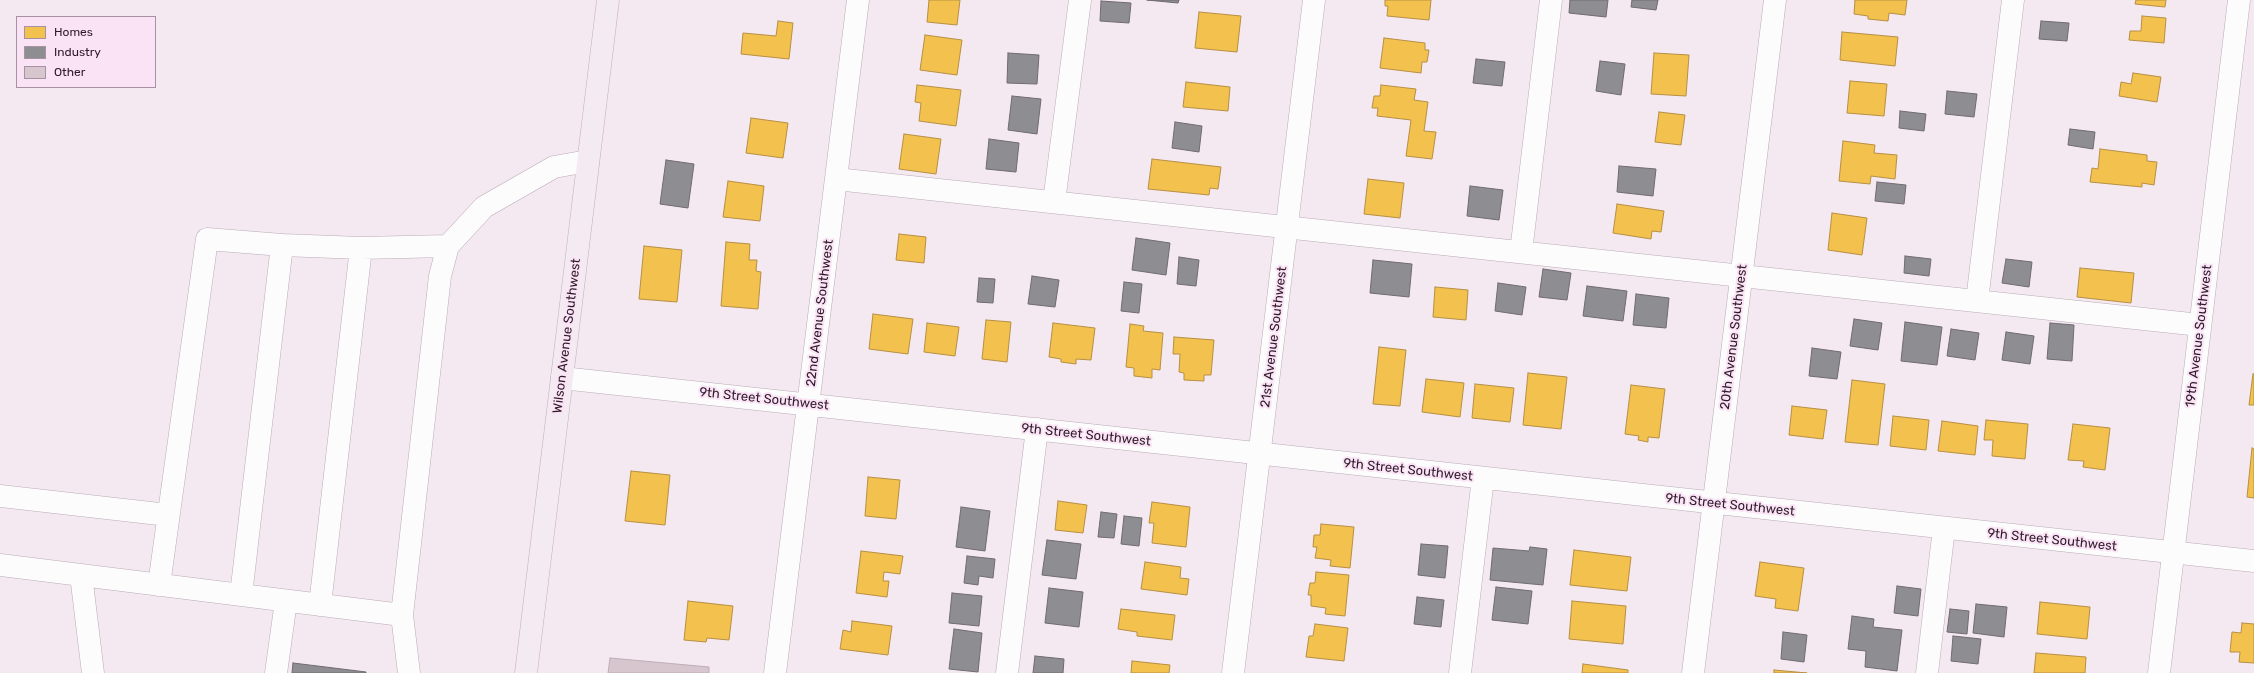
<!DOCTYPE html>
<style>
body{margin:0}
#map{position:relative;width:2254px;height:673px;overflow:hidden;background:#f4e8f1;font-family:Rubik,sans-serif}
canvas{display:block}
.legend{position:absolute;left:16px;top:16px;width:140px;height:72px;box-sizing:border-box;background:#f9e3f4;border:1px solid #a792a3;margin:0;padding:5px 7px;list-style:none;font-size:12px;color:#2d1929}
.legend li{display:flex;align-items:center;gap:8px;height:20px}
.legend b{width:20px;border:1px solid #a792a3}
</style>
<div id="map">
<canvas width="2254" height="673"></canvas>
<ul class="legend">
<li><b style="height:11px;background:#f2c14e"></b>Homes</li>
<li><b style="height:11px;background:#8d8d92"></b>Industry</li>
<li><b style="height:11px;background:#d8c6cf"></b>Other</li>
</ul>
</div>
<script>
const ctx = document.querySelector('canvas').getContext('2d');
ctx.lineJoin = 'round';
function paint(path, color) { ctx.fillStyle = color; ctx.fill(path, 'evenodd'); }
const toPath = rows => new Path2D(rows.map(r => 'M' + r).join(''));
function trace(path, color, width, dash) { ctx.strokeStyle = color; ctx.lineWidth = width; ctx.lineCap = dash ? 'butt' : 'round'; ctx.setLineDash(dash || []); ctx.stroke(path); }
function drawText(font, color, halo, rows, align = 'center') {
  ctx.font = font + ' Rubik,sans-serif'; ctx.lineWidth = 4; ctx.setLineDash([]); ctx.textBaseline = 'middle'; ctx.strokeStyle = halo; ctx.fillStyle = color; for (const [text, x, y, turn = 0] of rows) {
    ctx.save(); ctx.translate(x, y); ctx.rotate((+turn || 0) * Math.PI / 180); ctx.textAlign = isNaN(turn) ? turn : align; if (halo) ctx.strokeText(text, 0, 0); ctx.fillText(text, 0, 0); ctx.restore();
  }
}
const homes = toPath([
 [929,0,960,0,957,25,927,22,929,0],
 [1385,0,1431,0,1429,20,1387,16,1388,6,1385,6,1385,0],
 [1855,0,1907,0,1905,15,1889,13,1888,21,1868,19,1868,16,1854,14,1855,0],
 [2136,0,2166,0,2165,7,2135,4,2136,0],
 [1199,12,1241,16,1237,52,1195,48,1199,12],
 [2142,16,2166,18,2164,43,2129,40,2130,31,2141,31,2142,16],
 [778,21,793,23,789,59,741,54,743,33,776,36,778,21],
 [1842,32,1898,37,1895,66,1840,60,1842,32],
 [925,35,962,40,957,75,920,70,925,35],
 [1384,38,1425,43,1425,50,1429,50,1427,62,1422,62,1421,73,1380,68,1384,38],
 [1654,53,1689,55,1686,96,1651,94,1654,53],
 [2133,73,2161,77,2157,102,2119,96,2121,82,2131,84,2133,73],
 [1850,81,1887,84,1884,116,1847,113,1850,81],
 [1186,82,1230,87,1228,111,1183,107,1186,82],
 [917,85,961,90,956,126,919,121,921,103,915,102,917,85],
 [1381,85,1416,89,1414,100,1428,102,1424,131,1436,132,1432,159,1406,156,1411,120,1377,116,1378,108,1372,108,1374,96,1380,96,1381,85],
 [1659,112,1685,115,1681,145,1655,142,1659,112],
 [751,118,788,123,783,158,746,153,751,118],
 [904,134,941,139,936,174,899,169,904,134],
 [1843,141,1875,145,1874,153,1897,155,1895,179,1871,176,1870,184,1839,181,1843,141],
 [2100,149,2147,155,2147,161,2157,162,2154,185,2142,183,2142,187,2090,182,2092,168,2098,169,2100,149],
 [1152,159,1221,167,1218,189,1210,188,1209,195,1148,189,1152,159],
 [1368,179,1404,183,1400,218,1364,214,1368,179],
 [728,181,764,186,760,221,723,217,728,181],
 [1617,204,1664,211,1661,232,1652,231,1651,239,1613,233,1617,204],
 [1832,213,1867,218,1862,255,1828,250,1832,213],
 [899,234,926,237,924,263,896,260,899,234],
 [726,242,750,244,749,260,757,260,756,271,761,272,758,309,721,306,726,242],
 [644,246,682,250,677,302,639,299,644,246],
 [2080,268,2134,273,2131,303,2077,297,2080,268],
 [1435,287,1468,290,1466,320,1433,317,1435,287],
 [873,314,913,319,908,354,869,349,873,314],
 [986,320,1011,322,1007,362,982,359,986,320],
 [927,323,959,327,955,356,924,352,927,323],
 [1053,323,1095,328,1091,360,1076,359,1076,364,1061,362,1061,359,1049,357,1053,323],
 [1130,324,1144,326,1143,331,1163,333,1160,370,1152,369,1152,378,1134,376,1134,368,1126,367,1130,324],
 [1174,337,1214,340,1211,375,1204,375,1204,381,1184,380,1184,373,1179,372,1180,354,1173,354,1174,337],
 [1379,347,1406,350,1400,406,1373,404,1379,347],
 [1528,373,1567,377,1561,429,1523,425,1528,373],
 [2253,374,2254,374,2254,405,2249,405,2253,374],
 [1426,379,1464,383,1460,417,1422,412,1426,379],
 [1852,380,1885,384,1878,445,1845,442,1852,380],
 [1475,384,1514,388,1510,422,1472,418,1475,384],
 [1631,385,1665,389,1659,438,1648,437,1648,442,1638,440,1639,436,1625,434,1631,385],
 [1792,406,1827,410,1823,439,1789,435,1792,406],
 [1893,416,1929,420,1926,450,1890,446,1893,416],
 [1986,420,2028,424,2025,459,1992,456,1993,440,1984,440,1986,420],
 [1942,421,1978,426,1975,455,1938,451,1942,421],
 [2073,424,2110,428,2105,470,2083,467,2084,461,2068,460,2073,424],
 [2252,448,2254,449,2254,498,2247,497,2252,448],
 [631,471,670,475,665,525,625,521,631,471],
 [868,477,900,480,896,519,865,516,868,477],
 [1058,501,1087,505,1083,533,1055,530,1058,501],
 [1152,502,1190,507,1186,547,1152,543,1154,523,1149,523,1152,502],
 [1321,524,1354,527,1350,568,1330,566,1331,560,1315,558,1317,547,1313,547,1314,535,1320,535,1321,524],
 [1574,550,1631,557,1627,591,1570,585,1574,550],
 [861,551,903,556,900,574,884,572,883,581,889,581,887,597,856,593,861,551],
 [1145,562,1181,567,1180,578,1189,579,1187,595,1141,589,1145,562],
 [1760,562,1804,568,1798,611,1775,608,1776,599,1755,596,1760,562],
 [1316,572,1349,575,1345,616,1325,614,1326,608,1311,606,1311,595,1308,595,1310,583,1315,583,1316,572],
 [688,601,733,606,729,640,707,638,706,642,684,640,688,601],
 [1572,601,1626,606,1623,644,1569,639,1572,601],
 [2040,602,2090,607,2087,639,2037,634,2040,602],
 [1121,609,1175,615,1172,640,1137,636,1137,632,1118,629,1121,609],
 [852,621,892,626,888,655,840,649,843,630,851,632,852,621],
 [2242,623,2254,624,2254,663,2239,662,2240,652,2230,652,2232,632,2241,633,2242,623],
 [1315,624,1348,628,1344,661,1306,657,1309,636,1313,636,1315,624],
 [2036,653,2086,657,2085,673,2034,673,2036,653],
 [1132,661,1170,665,1169,673,1131,673,1132,661],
 [1583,664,1628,670,1628,673,1582,673,1583,664],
 [1774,670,1807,673,1774,673,1774,670]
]);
const industry = toPath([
 [1147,0,1179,0,1178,3,1147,0],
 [1570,0,1608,0,1606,17,1569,13,1570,0],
 [1632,0,1658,0,1656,10,1631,7,1632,0],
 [1101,1,1131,3,1129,23,1100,21,1101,1],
 [2041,21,2069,23,2067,41,2039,39,2041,21],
 [1008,53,1039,55,1037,84,1007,83,1008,53],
 [1476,59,1505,62,1502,86,1473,83,1476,59],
 [1600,61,1625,64,1621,95,1596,91,1600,61],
 [1947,91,1977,94,1974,117,1945,114,1947,91],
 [1012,96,1041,99,1037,134,1008,130,1012,96],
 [1900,111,1926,114,1924,131,1899,128,1900,111],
 [1175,122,1202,126,1199,152,1172,148,1175,122],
 [2070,129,2095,132,2093,149,2068,145,2070,129],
 [989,139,1019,143,1016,172,986,169,989,139],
 [666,160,694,164,688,208,660,204,666,160],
 [1619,166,1656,169,1653,196,1617,192,1619,166],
 [1877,182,1906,185,1904,204,1875,201,1877,182],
 [1470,186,1503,190,1499,220,1467,216,1470,186],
 [1136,238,1170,243,1166,275,1132,270,1136,238],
 [1905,256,1931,259,1929,276,1904,273,1905,256],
 [1179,257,1199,260,1196,286,1177,284,1179,257],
 [2006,259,2032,262,2029,287,2002,283,2006,259],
 [1373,260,1412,264,1409,297,1370,293,1373,260],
 [1543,269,1571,273,1567,300,1539,297,1543,269],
 [1032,276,1059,280,1055,307,1028,304,1032,276],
 [979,278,995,279,993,303,977,302,979,278],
 [1124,282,1142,284,1139,313,1121,311,1124,282],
 [1498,283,1526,287,1522,315,1495,311,1498,283],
 [1587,286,1627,291,1623,321,1583,316,1587,286],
 [1636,294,1669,298,1666,328,1633,325,1636,294],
 [1854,319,1882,323,1878,350,1850,346,1854,319],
 [1905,322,1942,327,1937,365,1901,361,1905,322],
 [2050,323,2074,325,2072,361,2047,359,2050,323],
 [1951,329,1979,333,1975,360,1947,356,1951,329],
 [2006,332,2034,336,2030,364,2002,360,2006,332],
 [1812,348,1841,352,1837,379,1809,376,1812,348],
 [961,507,990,511,985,551,956,547,961,507],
 [1101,512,1117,514,1114,538,1098,537,1101,512],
 [1124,516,1142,518,1139,546,1121,544,1124,516],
 [1047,540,1081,544,1076,579,1042,575,1047,540],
 [1421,544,1448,546,1445,578,1418,575,1421,544],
 [1530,547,1547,549,1543,585,1490,580,1493,548,1529,551,1530,547],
 [967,556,995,559,993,578,979,576,978,585,964,583,967,556],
 [1897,586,1921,589,1918,616,1894,613,1897,586],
 [1496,587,1532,591,1528,624,1492,620,1496,587],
 [1049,588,1083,592,1079,627,1045,623,1049,588],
 [952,593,982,596,979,626,949,623,952,593],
 [1417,597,1444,600,1441,627,1414,624,1417,597],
 [1976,604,2007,607,2004,637,1973,633,1976,604],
 [1950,609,1969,611,1967,634,1947,632,1950,609],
 [1852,616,1874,619,1873,627,1902,630,1897,671,1865,667,1866,651,1848,649,1852,616],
 [954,629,982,633,978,672,949,669,954,629],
 [1783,632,1807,635,1804,662,1781,659,1783,632],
 [1953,636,1981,639,1978,664,1951,661,1953,636],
 [1035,656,1064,659,1063,673,1033,673,1035,656],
 [293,663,366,672,366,673,292,673,293,663]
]);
const building = toPath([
 [610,658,709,667,709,673,608,673,610,658]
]);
const minor = toPath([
 [836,179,2200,325],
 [1054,202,1080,0],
 [1521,252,1551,0],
 [1977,301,2013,0],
 [562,378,2254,561],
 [0,496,168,515],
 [0,565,402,615],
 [81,575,93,673],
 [159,585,207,239,282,245,361,248,448,246],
 [241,595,282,245],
 [320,605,361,248],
 [276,673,286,601],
 [409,673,402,615,440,276,448,246,484,207,554,167,588,161],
 [775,673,858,0],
 [1007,673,1037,429],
 [1233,673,1314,0],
 [1460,673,1483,478],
 [1693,673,1775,0],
 [1927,673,1944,528],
 [2159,673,2239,0]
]);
const major = toPath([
 [526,673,608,0]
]);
const streetNames = [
 ["22nd Avenue Southwest",820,313,-83],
 ["Wilson Avenue Southwest",567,336,-83],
 ["19th Avenue Southwest",2199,336,-83],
 ["21st Avenue Southwest",1274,337,-83],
 ["20th Avenue Southwest",1734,337,-83],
 ["9th Street Southwest",764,399,6],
 ["9th Street Southwest",1086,435,6],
 ["9th Street Southwest",1408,470,6],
 ["9th Street Southwest",1730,505,6],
 ["9th Street Southwest",2052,540,6]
];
paint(homes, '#f2c14e');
trace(homes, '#b78f43', 1);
paint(industry, '#8d8d92');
trace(industry, '#706a72', 1);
paint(building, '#d8c6cf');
trace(building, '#beadb5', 1);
trace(minor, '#baabb6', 23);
trace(major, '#c0aebc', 23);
trace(minor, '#fdfcfd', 22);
trace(major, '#f4ebf2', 22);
drawText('13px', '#2d1929', '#f9e3f4', streetNames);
</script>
